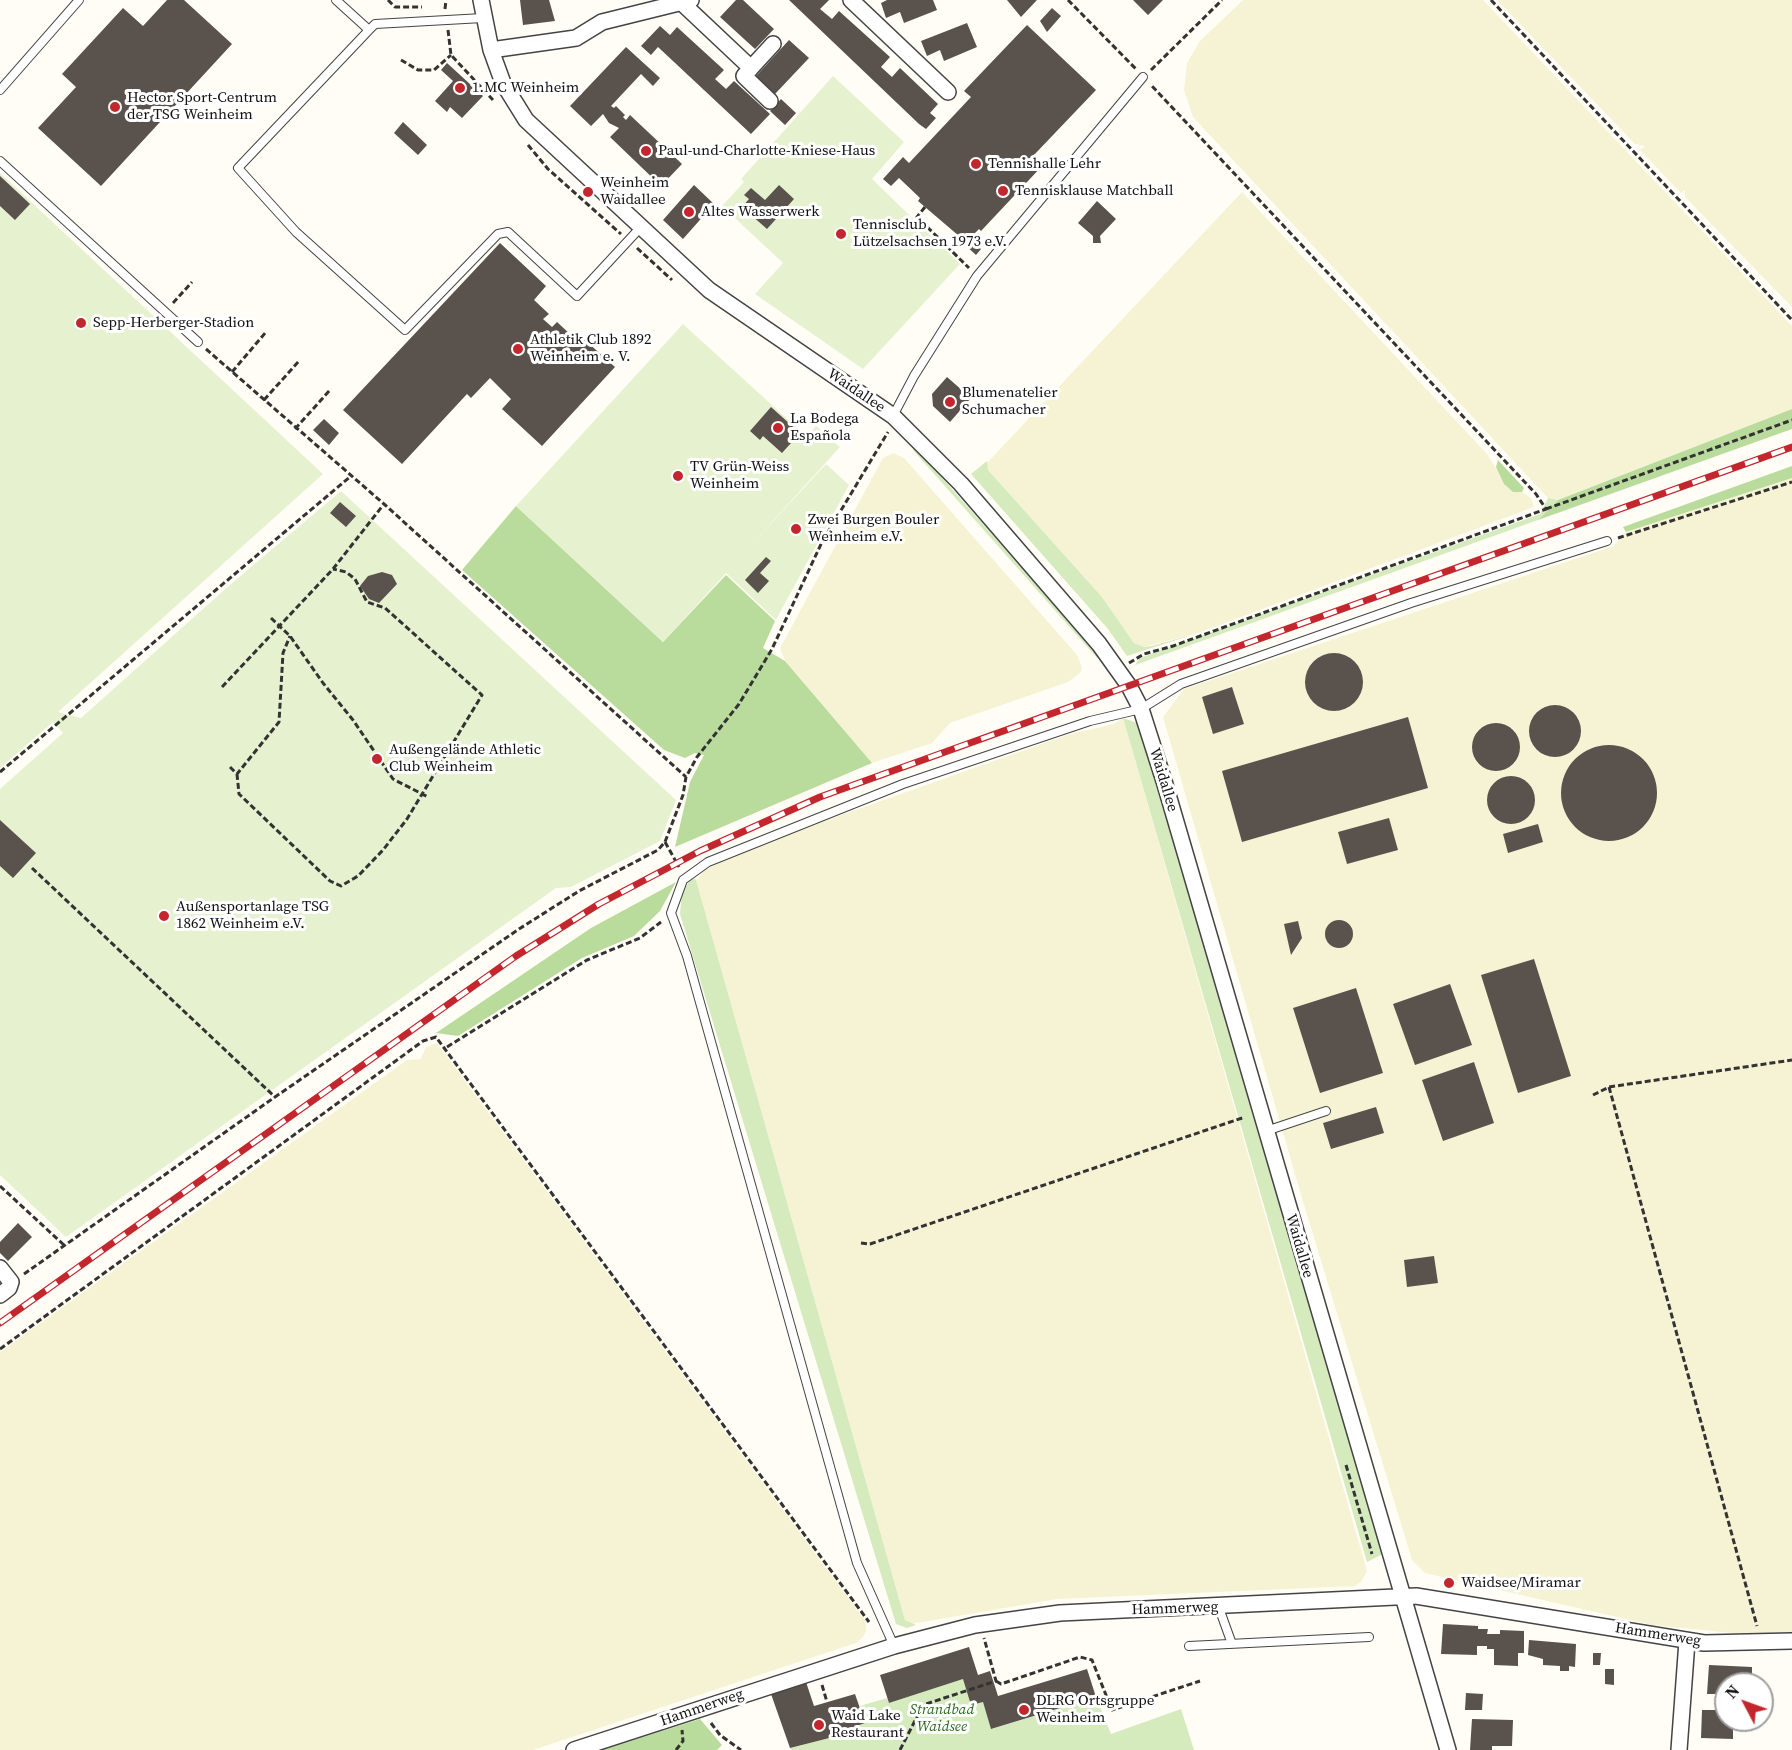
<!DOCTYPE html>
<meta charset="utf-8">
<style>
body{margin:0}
#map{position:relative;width:1792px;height:1750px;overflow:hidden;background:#fffdf5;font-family:"Source Serif 4",serif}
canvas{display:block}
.north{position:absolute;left:1714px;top:1672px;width:60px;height:60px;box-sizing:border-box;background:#fff;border:2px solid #a0a0a0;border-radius:50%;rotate:311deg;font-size:16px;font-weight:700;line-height:24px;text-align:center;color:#111}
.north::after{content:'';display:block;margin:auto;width:21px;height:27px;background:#c4262e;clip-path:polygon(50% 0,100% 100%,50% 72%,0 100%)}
</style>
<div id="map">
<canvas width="1792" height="1750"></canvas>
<div class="north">N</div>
</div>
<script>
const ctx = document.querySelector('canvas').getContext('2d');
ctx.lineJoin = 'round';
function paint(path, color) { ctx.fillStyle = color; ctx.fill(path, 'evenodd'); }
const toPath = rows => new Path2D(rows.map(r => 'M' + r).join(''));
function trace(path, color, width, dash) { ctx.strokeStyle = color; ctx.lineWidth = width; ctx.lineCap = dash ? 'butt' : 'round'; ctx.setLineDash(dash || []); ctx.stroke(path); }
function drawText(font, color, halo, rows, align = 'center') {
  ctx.font = font + ' "Source Serif 4",serif'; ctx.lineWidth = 6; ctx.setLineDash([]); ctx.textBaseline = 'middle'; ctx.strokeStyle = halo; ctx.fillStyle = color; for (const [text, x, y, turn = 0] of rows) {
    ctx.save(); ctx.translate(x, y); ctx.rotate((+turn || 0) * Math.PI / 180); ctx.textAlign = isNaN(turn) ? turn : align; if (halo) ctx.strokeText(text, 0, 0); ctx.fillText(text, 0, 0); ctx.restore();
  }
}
const farmland = toPath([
 [1243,0,1483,0,1792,326,1792,409,1558,500,1548,498,1193,117,1184,90,1187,63,1200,41],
 [1497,0,1792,0,1792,307,1685,197,1685,190,1681,193,1640,150,1645,146,1635,144],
 [1242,192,1487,454,1509,489,1522,492,1531,498,1534,507,1201,632,1144,647,1134,643,1102,597,988,470,986,464],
 [893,453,904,458,1077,655,1082,667,1081,672,1068,682,950,723,932,743,872,763,785,661,780,648,883,458],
 [1792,478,1792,1632,1743,1634,1652,1625,1425,1573,1412,1560,1301,1195,1163,717,1184,689,1614,546,1626,532],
 [1123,718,1367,1571,1361,1582,1355,1586,1057,1599,911,1624,905,1620,696,880,705,870,743,850,1067,735,1114,724],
 [437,1043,866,1622,866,1631,863,1637,856,1643,533,1750,0,1750,0,1352,407,1060,421,1059,426,1047]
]);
const green = toPath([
 [913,445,1099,655,1097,658,913,450],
 [987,461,988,470,1102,597,1134,643,1144,647,1152,646,1201,632,1127,656,1108,629,971,474],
 [1548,498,1558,500,1538,520,1135,665,1140,658,1540,514],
 [1123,718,1140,724,1381,1548,1381,1555,1367,1562],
 [692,877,696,880,905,1620,916,1625,907,1628,896,1624,680,914,682,893],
 [963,1679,983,1702,992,1729,1096,1697,1111,1734,1181,1709,1194,1750,792,1750,790,1748,849,1733,848,1729,865,1723,860,1706,887,1698,889,1703]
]);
const forest = toPath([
 [1792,409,1792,429,1538,520,1558,500],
 [1498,460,1524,488,1522,492,1513,492,1504,484,1496,467],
 [1792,466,1792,478,1626,532,1623,527],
 [516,506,663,642,726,575,775,621,763,648,785,661,872,763,675,847,690,782,704,755,695,753,685,758,664,750,462,570],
 [676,882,660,911,634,936,582,958,458,1036,436,1033,591,928],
 [700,1719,722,1745,717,1750,603,1750]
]);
const pitch = toPath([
 [833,76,904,142,872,179,960,264,863,369,755,294,783,263,722,206,744,182,741,179],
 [0,173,323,474,58,712,81,718,231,584,341,491,676,800,660,841,571,887,556,888,66,1237,0,1175,0,789,63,733,53,722,0,768],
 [683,324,807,437,816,426,840,447,751,545,826,464,849,485,776,620,726,573,663,642,516,506]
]);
const building = toPath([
 [167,0,184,0,232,44,101,186,38,128,76,87,62,74,123,8,143,26],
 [520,0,549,0,555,21,523,25],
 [736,0,743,0,774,29,755,49,720,17],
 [789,0,829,0,820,9,832,19,839,11,890,57,881,67,892,77,900,68,938,104,930,113,936,118,926,129,919,124],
 [887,0,933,0,937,10,904,23,900,12,886,18,881,3],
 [1007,0,1037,0,1021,17],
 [1133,0,1163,0,1148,15],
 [1052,8,1061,16,1047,32,1040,21],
 [967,23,977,47,944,61,940,50,927,56,921,41],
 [1027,25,1096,90,1033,156,1043,165,981,231,979,229,970,238,981,249,976,255,964,244,966,242,918,201,920,198,899,178,891,186,883,179,903,157,909,163,971,97,964,91],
 [660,26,670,35,677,27,724,70,715,79,726,89,734,81,770,114,751,134,658,47,651,55,641,46],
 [789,40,809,58,775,94,756,76],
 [626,47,660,78,653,86,641,74,611,106,614,108,616,106,625,115,623,117,626,120,630,115,682,164,661,186,610,137,619,128,609,123,603,114,591,126,570,106],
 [447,63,483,96,462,118,450,107,447,112,435,101,453,81,441,70],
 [781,99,796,113,785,125,770,111],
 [403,122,427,145,418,155,394,133],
 [0,176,30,204,15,220,0,206],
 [694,185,714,204,683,239,663,220],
 [779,185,794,199,767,229,742,207,749,199,744,195,751,188,765,200],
 [1097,201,1116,219,1100,236,1101,243,1093,243,1093,236,1078,223],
 [500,243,546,286,534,300,549,314,543,319,552,327,557,322,571,335,575,331,615,367,542,446,502,409,511,399,490,378,471,398,467,394,402,464,343,410],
 [947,377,971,398,950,422,933,406,932,394],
 [771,407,800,433,782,453,763,436,760,440,750,431],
 [324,419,339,433,329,445,313,430],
 [340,502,356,516,346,527,330,513],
 [766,557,771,561,760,573,769,581,758,593,745,580],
 [382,572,392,575,397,584,379,603,369,599,360,586,368,576],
 '1305 682a29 29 0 1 1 58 0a29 29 0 1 1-58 0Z',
 [1232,687,1244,724,1213,734,1202,697],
 '1529 731a26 26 0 1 1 52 0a26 26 0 1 1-52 0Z',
 [1408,717,1428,788,1242,842,1222,771],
 '1472 747a24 24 0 1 1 48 0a24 24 0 1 1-48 0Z',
 '1561 793a48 48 0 1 1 96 0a48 48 0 1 1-96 0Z',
 '1487 800a24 24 0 1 1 48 0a24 24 0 1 1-48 0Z',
 [1389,818,1398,850,1347,864,1338,832],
 [0,820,36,853,13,878,0,866],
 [1538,824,1543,842,1508,853,1503,834],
 '1325 934a14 14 0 1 1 28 0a14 14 0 1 1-28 0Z',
 [1298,921,1302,938,1291,955,1284,924],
 [1534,959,1571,1076,1518,1093,1481,975],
 [1450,984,1472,1045,1415,1065,1393,1004],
 [1356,988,1383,1073,1320,1093,1293,1008],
 [1474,1062,1494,1123,1443,1141,1422,1080],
 [1376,1107,1384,1133,1331,1149,1323,1123],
 [18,1223,32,1237,8,1261,0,1253,0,1242],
 [1434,1256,1438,1283,1407,1287,1404,1260],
 [1443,1624,1478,1626,1478,1629,1488,1629,1487,1634,1500,1634,1500,1630,1524,1631,1524,1653,1518,1653,1518,1666,1494,1665,1494,1649,1487,1649,1487,1646,1477,1646,1477,1655,1441,1654],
 [1529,1640,1576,1644,1575,1667,1569,1666,1569,1671,1560,1671,1560,1666,1543,1665,1543,1659,1528,1655],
 [969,1647,978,1675,990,1671,998,1696,1087,1669,1096,1697,991,1729,983,1702,971,1705,963,1679,889,1703,880,1675],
 [1593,1653,1601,1653,1600,1665,1593,1665],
 [1709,1665,1752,1667,1752,1684,1726,1684,1726,1720,1737,1720,1737,1728,1733,1727,1733,1739,1701,1738,1702,1710,1721,1710,1723,1694,1707,1694],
 [1605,1669,1614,1669,1614,1685,1605,1684],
 [806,1682,814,1706,855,1694,865,1723,848,1729,849,1733,790,1748,771,1694],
 [1466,1693,1483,1694,1482,1710,1465,1710],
 [1472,1719,1513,1720,1512,1746,1492,1746,1492,1750,1470,1750]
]);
const path = toPath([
 [388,0,395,7,422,7],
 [1068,0,1136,69],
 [1491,0,1792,320],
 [445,9,446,0],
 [448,30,451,55,493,100],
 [401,60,418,70,434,70,451,55],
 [1151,70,1222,0],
 [528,145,548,169,621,234],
 [925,207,917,217,969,268],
 [637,248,672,280],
 [173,303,192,282],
 [206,349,384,504,686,777],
 [232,372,266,332],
 [264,400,299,361],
 [295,429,330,390],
 [1546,509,1792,420],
 [1618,538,1792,482],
 [271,618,290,636,323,683,353,720,393,779,428,797],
 [1129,663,1144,654,1173,646,1546,509,1536,494,1151,85],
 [222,687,333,569,384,504],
 [230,767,237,774,279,722,283,653,290,636],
 [0,772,351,476],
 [237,774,239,794,330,881,341,886,358,876,383,850,407,819,482,695,385,608,367,602,355,579,346,572,333,569],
 [665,842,679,867],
 [32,868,275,1097,519,929,579,891,658,850,665,842,683,795,686,777,697,757,739,704,772,649,822,542,888,432],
 [447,1047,587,960,640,938,661,922],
 [1609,1087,1757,1626],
 [1593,1095,1609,1087,1792,1060],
 [0,1186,65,1246],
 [861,1243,870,1244,1245,1117],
 [24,1274,275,1097],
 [0,1349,423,1041,436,1037,869,1622],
 [1346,1465,1372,1554],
 [996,1681,1001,1684,1080,1657,1092,1660,1112,1710,1200,1681],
 [822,1685,827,1702],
 [711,1723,720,1735,741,1750],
 [676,1750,683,1741,682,1730],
 [900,1750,923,1705,996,1681,984,1638]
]);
const lane = toPath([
 [336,0,369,30,375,24,483,18],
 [369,30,238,168,296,232,405,330,498,234,508,232,577,296,640,228],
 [0,90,79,0],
 [0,161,198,342],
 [893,416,914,376,977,276,1143,77],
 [1266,1131,1326,1111],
 [1219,1608,1232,1644],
 [894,1646,857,1563,687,956,671,913,683,880,708,862,903,784,1090,721,1141,709,1181,684,1411,603,1607,541],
 [1189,1646,1369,1637]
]);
const street = toPath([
 [481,0,491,50,503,83,526,120,709,290,893,416,961,484,1099,644,1129,686,1141,709,1164,781,1448,1750],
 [851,0,948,92],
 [682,3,751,68,744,76,770,101],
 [491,50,576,38,602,22,691,0],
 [751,68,773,44],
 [0,1268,11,1282,9,1288,0,1295],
 [574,1750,894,1646,975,1625,1060,1613,1416,1596,1704,1643,1792,1641],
 [1679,1750,1687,1641]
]);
const rail = toPath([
 [0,1323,516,956,599,904,700,851,820,797,1792,447]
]);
const markers = [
 [460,88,6,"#c4262e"],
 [115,107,6,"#c4262e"],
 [646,151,6,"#c4262e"],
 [976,164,6,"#c4262e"],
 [1003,191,6,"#c4262e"],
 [588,192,6,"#c4262e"],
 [689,212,6,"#c4262e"],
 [841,234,6,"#c4262e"],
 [81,323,6,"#c4262e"],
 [518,349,6,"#c4262e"],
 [950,402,6,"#c4262e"],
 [778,428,6,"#c4262e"],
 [678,476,6,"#c4262e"],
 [796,529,6,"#c4262e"],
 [377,759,6,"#c4262e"],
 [164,916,6,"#c4262e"],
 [1449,1583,6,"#c4262e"],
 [1024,1710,6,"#c4262e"],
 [819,1725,6,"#c4262e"]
];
const poiNames = [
 ["1.MC Weinheim",472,88],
 ["Hector Sport-Centrum",127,98],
 ["der TSG Weinheim",127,115],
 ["Paul-und-Charlotte-Kniese-Haus",658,151],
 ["Tennishalle Lehr",988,164],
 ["Weinheim",600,183],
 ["Waidallee",600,200],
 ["Tennisklause Matchball",1015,191],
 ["Altes Wasserwerk",701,212],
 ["Tennisclub",853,225],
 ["Lützelsachsen 1973 e.V.",853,242],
 ["Sepp-Herberger-Stadion",93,323],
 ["Athletik Club 1892",530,340],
 ["Weinheim e. V.",530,357],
 ["Blumenatelier",962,393],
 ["Schumacher",962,410],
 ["La Bodega",790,419],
 ["Española",790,436],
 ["TV Grün-Weiss",690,467],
 ["Weinheim",690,484],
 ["Zwei Burgen Bouler",808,520],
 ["Weinheim e.V.",808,537],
 ["Außengelände Athletic",389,750],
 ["Club Weinheim",389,767],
 ["Außensportanlage TSG",176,907],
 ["1862 Weinheim e.V.",176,924],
 ["Waidsee/Miramar",1461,1583],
 ["DLRG Ortsgruppe",1036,1701],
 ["Weinheim",1036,1718],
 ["Waid Lake",831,1716],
 ["Restaurant",831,1733]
];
const streetNames = [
 ["Waidallee",856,391,34],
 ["Waidallee",1163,780,73],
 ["Waidallee",1299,1246,74],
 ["Hammerweg",1175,1609,-2],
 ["Hammerweg",1658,1635,9],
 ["Hammerweg",702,1708,-19]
];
const parkNames = [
 ["Strandbad",942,1710],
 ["Waidsee",942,1727]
];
paint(farmland, '#f6f3d4');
paint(green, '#d5ebbd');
paint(forest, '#b9dc9c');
paint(pitch, '#e6f2cf');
paint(building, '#5a524d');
trace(lane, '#444', 10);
trace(street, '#444', 18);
trace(path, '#333', 3, [6, 3]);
trace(lane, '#fff', 8);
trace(street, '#fff', 15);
trace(rail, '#c4262e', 7);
trace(rail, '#fff', 4.5, [14]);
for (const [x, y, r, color] of markers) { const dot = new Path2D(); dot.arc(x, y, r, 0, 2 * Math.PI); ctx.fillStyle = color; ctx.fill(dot); trace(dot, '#fff', 2); }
drawText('15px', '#111', '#fff', poiNames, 'left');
drawText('15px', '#111', '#fff', streetNames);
drawText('italic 15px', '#2f6b1f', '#fff', parkNames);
</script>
